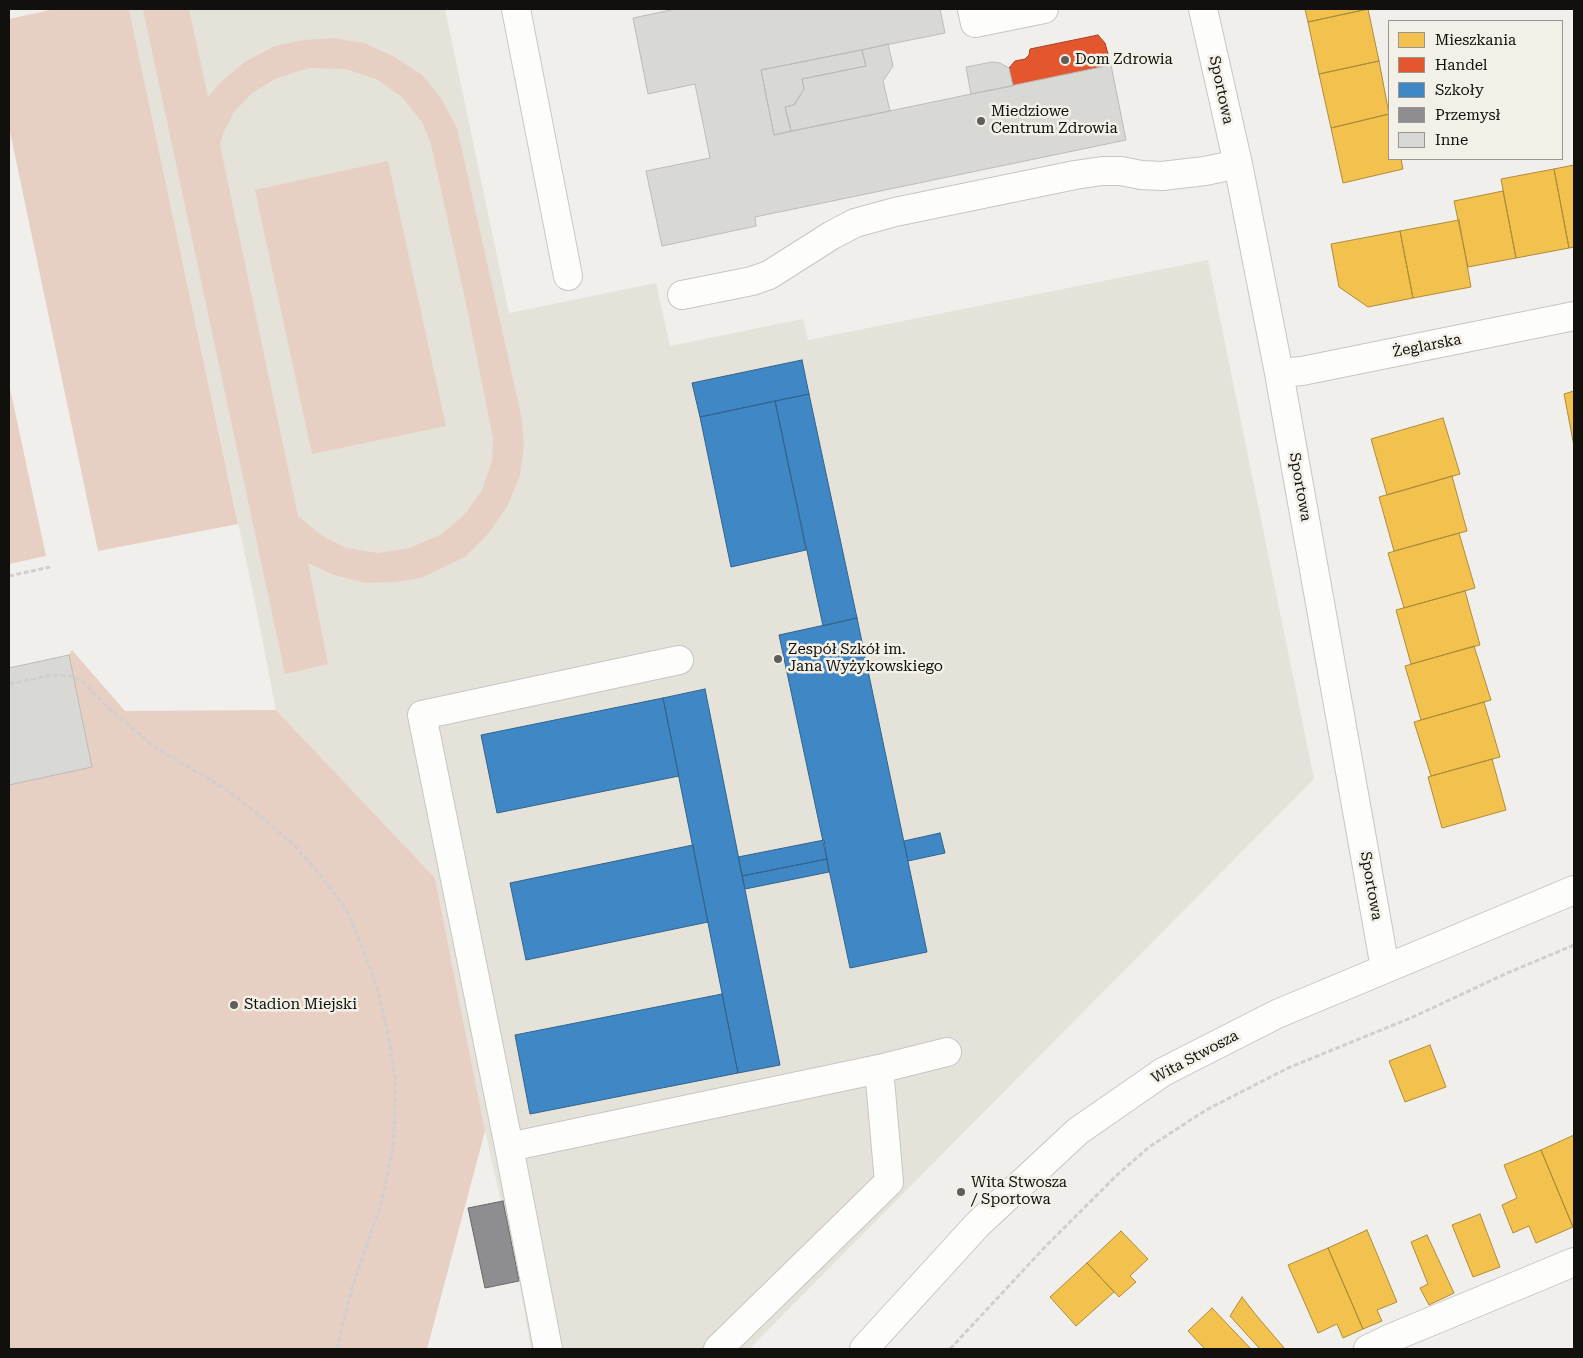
<!DOCTYPE html>
<meta charset="utf-8">
<style>
body{margin:0}
#map{position:relative;width:1583px;height:1358px;overflow:hidden;background:#f0efeb;font-family:"Roboto Serif",serif}
canvas{display:block}
.frame{position:absolute;inset:0;border:10px solid #11100d;pointer-events:none}
.legend{position:absolute;left:1388px;top:20px;width:175px;height:140px;box-sizing:border-box;background:#f3f0e8;border:1px solid #999690;margin:0;padding:6px 9px;list-style:none;font-size:15px;color:#11100d}
.legend li{display:flex;align-items:center;gap:10px;height:25px}
.legend b{width:25px;border:1px solid #999690}
</style>
<div id="map">
<canvas width="1583" height="1358"></canvas>
<div class="frame"></div>
<ul class="legend">
<li><b style="height:14px;background:#f2c14e"></b>Mieszkania</li>
<li><b style="height:14px;background:#e4572e"></b>Handel</li>
<li><b style="height:14px;background:#3f88c5"></b>Szkoły</li>
<li><b style="height:14px;background:#8d8d92"></b>Przemysł</li>
<li><b style="height:14px;background:#d8d8d5"></b>Inne</li>
</ul>
</div>
<script>
const ctx = document.querySelector('canvas').getContext('2d');
ctx.lineJoin = 'round';
function paint(path, color) { ctx.fillStyle = color; ctx.fill(path, 'evenodd'); }
const toPath = rows => new Path2D(rows.map(r => 'M' + r).join(''));
function trace(path, color, width, dash) { ctx.strokeStyle = color; ctx.lineWidth = width; ctx.lineCap = dash ? 'butt' : 'round'; ctx.setLineDash(dash || []); ctx.stroke(path); }
function drawText(font, color, halo, rows, align = 'center') {
  ctx.font = font + ' "Roboto Serif",serif'; ctx.lineWidth = 5; ctx.setLineDash([]); ctx.textBaseline = 'middle'; ctx.strokeStyle = halo; ctx.fillStyle = color; for (const [text, x, y, turn = 0] of rows) {
    ctx.save(); ctx.translate(x, y); ctx.rotate((+turn || 0) * Math.PI / 180); ctx.textAlign = isNaN(turn) ? turn : align; if (halo) ctx.strokeText(text, 0, 0); ctx.fillText(text, 0, 0); ctx.restore();
  }
}
const built = toPath([
 [129,9,445,9,509,313,656,283,670,346,803,319,808,340,1208,260,1314,779,749,1349,531,1349,519,1281,485,1131,435,878,276,710,256,607]
]);
const green = toPath([
 [55,9,129,9,238,524,98,551,9,127,9,19],
 [143,9,189,9,208,97,221,82,246,61,275,46,304,40,333,38,364,43,393,56,422,75,441,98,457,128,521,415,524,444,520,475,508,505,488,534,465,557,421,578,394,582,366,583,334,575,308,563,328,664,285,674],
 [309,68,346,69,378,80,403,98,422,122,431,144,467,308,493,438,492,461,482,490,465,514,442,534,410,548,378,553,346,548,321,535,298,516,220,145,223,134,234,112,252,93,277,78],
 [388,161,446,426,312,454,255,190],
 [9,384,46,556,9,564],
 [72,650,125,711,276,710,435,878,485,1131,427,1349,9,1349,9,668,69,655]
]);
const homes = toPath([
 [1305,9,1368,9,1308,22,1305,9],
 [1368,9,1379,61,1319,74,1308,22,1368,9],
 [1379,61,1389,114,1331,128,1319,74,1379,61],
 [1389,114,1389,159,1401,159,1403,169,1343,183,1331,128,1389,114],
 [1574,165,1574,247,1569,248,1554,169,1574,165],
 [1554,169,1569,248,1516,258,1501,179,1554,169],
 [1503,191,1516,258,1468,267,1454,201,1503,191],
 [1459,220,1471,287,1413,298,1400,231,1459,220],
 [1400,231,1413,298,1368,307,1339,287,1331,244,1400,231],
 [1574,391,1574,446,1564,394,1574,391],
 [1443,418,1460,474,1387,495,1371,439,1443,418],
 [1452,476,1467,531,1394,551,1379,497,1452,476],
 [1459,533,1475,588,1404,608,1388,553,1459,533],
 [1465,591,1480,645,1411,664,1396,610,1465,591],
 [1474,646,1491,700,1421,720,1405,666,1474,646],
 [1484,702,1500,757,1431,776,1414,722,1484,702],
 [1492,759,1506,810,1442,828,1428,777,1492,759],
 [1430,1045,1446,1087,1405,1102,1389,1061,1430,1045],
 [1574,1135,1574,1227,1573,1227,1541,1150,1574,1135],
 [1541,1150,1573,1227,1536,1243,1529,1226,1513,1233,1502,1205,1517,1198,1504,1165,1541,1150],
 [1480,1214,1500,1267,1473,1277,1452,1225,1480,1214],
 [1367,1230,1397,1302,1377,1310,1382,1321,1363,1329,1328,1248,1367,1230],
 [1121,1231,1148,1259,1130,1276,1136,1282,1119,1297,1087,1263,1121,1231],
 [1427,1235,1454,1293,1429,1305,1420,1288,1428,1284,1411,1242,1427,1235],
 [1328,1248,1363,1329,1343,1338,1337,1324,1318,1333,1288,1265,1328,1248],
 [1087,1263,1114,1292,1076,1326,1050,1297,1087,1263],
 [1242,1297,1256,1315,1285,1349,1260,1349,1230,1316,1242,1297],
 [1212,1308,1251,1349,1205,1349,1188,1331,1212,1308]
]);
const shops = toPath([
 [1098,35,1105,43,1111,65,1013,86,1009,68,1015,61,1025,59,1029,55,1030,49,1098,35]
]);
const schools = toPath([
 [802,360,809,394,700,417,692,383,802,360],
 [809,394,857,618,823,626,775,401,809,394],
 [775,401,806,550,731,567,700,417,775,401],
 [857,618,927,952,850,968,779,635,857,618],
 [705,689,780,1065,738,1073,663,698,705,689],
 [663,698,679,776,497,813,481,735,663,698],
 [940,833,945,853,908,861,904,841,940,833],
 [824,840,827,859,742,876,738,857,824,840],
 [693,845,708,922,526,960,510,883,693,845],
 [827,859,829,872,745,889,742,876,827,859],
 [722,994,738,1073,530,1114,515,1035,722,994]
]);
const industry = toPath([
 [503,1201,519,1281,485,1288,468,1208,503,1201]
]);
const building = toPath([
 [676,9,940,9,945,33,761,70,774,135,1111,65,1126,140,755,217,756,226,662,246,646,171,710,158,695,84,648,94,633,18,676,9],
 [888,44,893,66,883,81,890,111,791,131,785,107,794,105,804,89,802,79,866,66,862,50,888,44],
 [862,50,866,66,802,79,804,89,794,105,785,107,791,131,774,135,761,70,862,50],
 [992,62,1000,63,1009,68,1013,86,971,94,966,67,992,62],
 [69,655,92,767,9,785,9,668,69,655]
]);
const path = toPath([
 [9,576,50,567],
 [9,684,52,675,73,676,84,683,104,704,153,746,224,788,259,815,293,844,323,878,347,911,364,951,378,991,389,1039,395,1078,395,1111,393,1147,382,1201,351,1291,337,1349],
 [950,1349,1045,1247,1116,1176,1149,1147,1206,1110,1288,1068,1413,1017,1505,974,1574,945]
]);
const minor = toPath([
 [516,9,568,276],
 [972,9,975,23,1044,9],
 [1203,9,1238,164,1279,373,1385,968],
 [682,295,752,281,769,275,832,235,855,223,895,212,1075,175,1102,171,1121,171,1141,175,1162,176,1205,171,1238,164],
 [1279,373,1302,371,1574,316],
 [509,1147,879,1069],
 [548,1349,509,1147,422,715,679,660],
 [718,1349,889,1182,879,1069,947,1052],
 [864,1349,978,1224,1078,1131,1163,1072,1277,1014,1574,890],
 [1368,1349,1391,1338,1574,1262]
]);
const markers = [
 [1065,60,5,"#5f5e5b"],
 [981,121,5,"#5f5e5b"],
 [778,659,5,"#5f5e5b"],
 [234,1005,5,"#5f5e5b"],
 [961,1192,5,"#5f5e5b"]
];
const poiNames = [
 ["Dom Zdrowia",1075,60],
 ["Miedziowe",991,112],
 ["Centrum Zdrowia",991,129],
 ["Zespół Szkół im.",788,650],
 ["Jana Wyżykowskiego",788,667],
 ["Stadion Miejski",244,1005],
 ["Wita Stwosza",971,1183],
 ["/ Sportowa",971,1200]
];
const streetNames = [
 ["Sportowa",1221,90,78],
 ["Żeglarska",1427,346,-11],
 ["Sportowa",1300,487,80],
 ["Sportowa",1371,886,80],
 ["Wita Stwosza",1195,1057,-28]
];
paint(built, '#e5e2d9');
paint(green, '#e7cfc3');
paint(homes, '#f2c14e');
trace(homes, '#ae8c3a', 1);
paint(shops, '#e4572e');
trace(shops, '#a54224', 1);
paint(schools, '#3f88c5');
trace(schools, '#31648e', 1);
paint(industry, '#8d8d92');
trace(industry, '#68686a', 1);
paint(building, '#d8d8d5');
trace(building, '#bcbbb8', 1);
trace(minor, '#c7c6c2', 30);
trace(path, '#cfcfcd', 3, [5, 2.5]);
trace(minor, '#fdfdfc', 28);
for (const [x, y, r, color] of markers) { const dot = new Path2D(); dot.arc(x, y, r, 0, 2 * Math.PI); ctx.fillStyle = color; ctx.fill(dot); trace(dot, '#f3f0e8', 2); }
drawText('15px', '#11100d', '#f3f0e8', poiNames, 'left');
drawText('15px', '#11100d', '#f3f0e8', streetNames);
</script>
